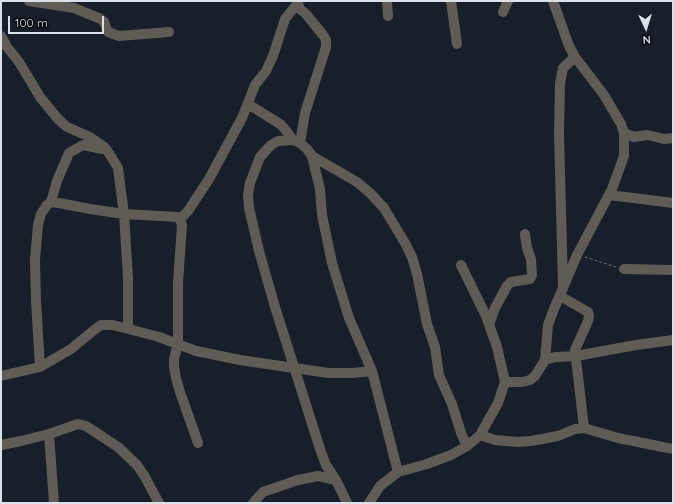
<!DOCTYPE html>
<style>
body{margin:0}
#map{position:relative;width:674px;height:504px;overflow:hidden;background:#171f2b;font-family:Quicksand,sans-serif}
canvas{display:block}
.frame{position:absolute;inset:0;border:2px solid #dce1e9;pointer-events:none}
.north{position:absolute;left:626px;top:8px;width:40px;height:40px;-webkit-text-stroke:3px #06090e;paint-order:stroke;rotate:176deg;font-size:11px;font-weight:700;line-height:16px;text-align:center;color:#dce1e9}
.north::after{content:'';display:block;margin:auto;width:14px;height:18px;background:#dce1e9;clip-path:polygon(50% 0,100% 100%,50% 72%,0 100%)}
.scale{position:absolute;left:8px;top:16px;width:96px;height:18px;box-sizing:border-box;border:2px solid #dce1e9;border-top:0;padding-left:5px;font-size:12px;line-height:14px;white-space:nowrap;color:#dce1e9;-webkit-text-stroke:3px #06090e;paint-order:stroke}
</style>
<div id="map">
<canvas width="674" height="504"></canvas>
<div class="frame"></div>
<div class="north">N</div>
<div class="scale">100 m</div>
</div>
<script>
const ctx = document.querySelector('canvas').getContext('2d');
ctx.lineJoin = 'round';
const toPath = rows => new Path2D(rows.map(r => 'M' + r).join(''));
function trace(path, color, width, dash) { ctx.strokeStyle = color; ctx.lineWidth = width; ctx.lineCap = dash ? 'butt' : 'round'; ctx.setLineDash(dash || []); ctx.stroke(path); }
const path = toPath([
 [585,257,616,267]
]);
const minor = toPath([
 [29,1,74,8,101,19,104,22,108,32,119,36,169,32],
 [297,1,300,9,306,14,323,35,326,40,326,47,305,113,300,143],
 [387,1,388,16],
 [451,1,457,44],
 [503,12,508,1],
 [1,36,7,47,19,62,40,97,58,119,67,127,90,137,103,146,107,150,118,168,124,214,128,278,128,328],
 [248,104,280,124,284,128,293,140],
 [624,133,634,137,647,135,664,139,673,138],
 [312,156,357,182,370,193,384,208,405,243,412,257,417,274,427,324,435,347,439,375,452,404,461,433,467,446],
 [609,195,673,203],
 [51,202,57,181,69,153,83,145,103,149],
 [180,219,188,211,209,179,242,118,255,85,266,71,273,56,285,19,297,4],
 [624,269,673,270],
 [563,286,559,134,560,83,563,68,575,57],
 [560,296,588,312,589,316,588,321,575,350,584,428],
 [489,325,495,308,507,286,511,282,530,279,532,275,531,259,527,248,525,234],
 [545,360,548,325,554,309,577,255,612,189,624,156,624,133,621,124,604,95,575,57,569,46,553,1],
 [40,367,36,301,35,260,38,225,41,214,47,205,51,202,59,203,90,209,124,214,178,217,180,219,182,225,178,283,178,343,174,359,174,367,176,378,180,392,198,443],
 [1,376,40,367,71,349,94,330,101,325,113,325,159,337,196,351,240,360,328,373,352,373,372,371],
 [505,382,522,382,530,380,535,376,545,360,555,357,576,356,636,345,673,340],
 [49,434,54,503],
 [480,435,495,440,518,442,531,441,558,436,575,429,584,428,618,438,673,449],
 [1,445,21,441,49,434,78,424,86,426,118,447,137,465,145,477,159,503],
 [253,503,263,492,298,480,318,476,336,480],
 [347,503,336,480,326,465,321,452,275,307,259,251,249,208,248,195,250,183,260,157,271,145,278,141,293,140,300,143,307,149,312,156,320,189,322,215,332,263,349,318,372,371,398,472],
 [369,503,380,486,398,472,427,464,451,455,467,446,480,435,498,403,505,382,497,347,486,316,461,265]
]);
trace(path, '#6e757f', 1, [3, 2]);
trace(minor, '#615b56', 10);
</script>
